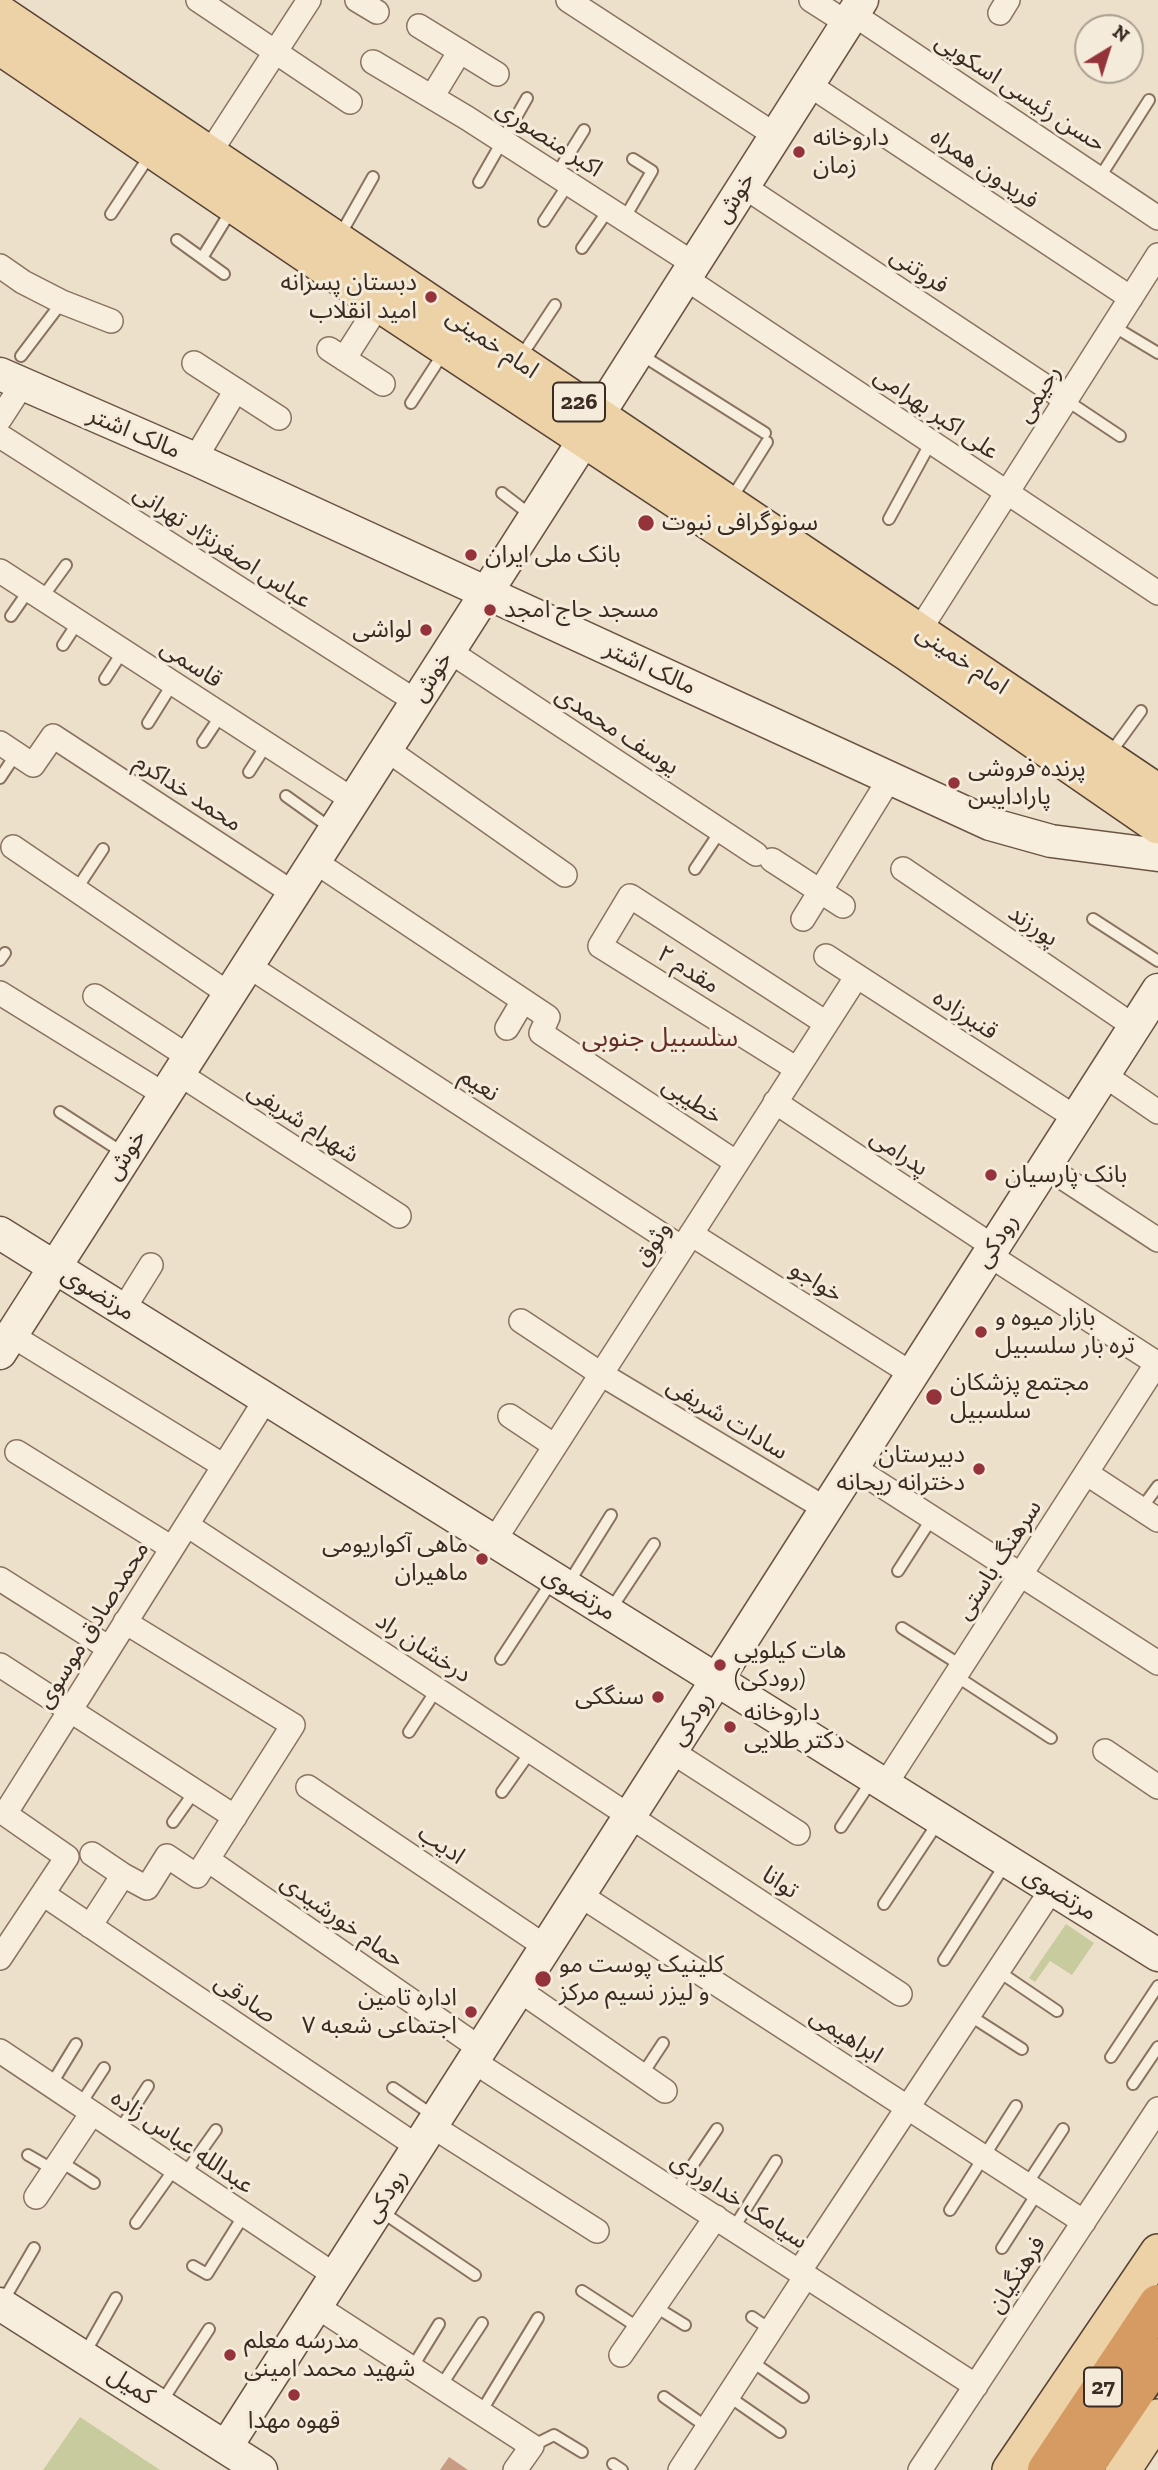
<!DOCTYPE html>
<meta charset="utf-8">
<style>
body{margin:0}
#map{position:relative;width:1158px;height:2470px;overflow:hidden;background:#ede0ca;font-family:"Zilla Slab",serif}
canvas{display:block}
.north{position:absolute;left:1074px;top:14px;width:70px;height:70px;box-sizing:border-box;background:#f4ebda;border:2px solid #aa9f90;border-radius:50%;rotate:38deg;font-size:19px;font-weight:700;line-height:28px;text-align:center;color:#3a2c22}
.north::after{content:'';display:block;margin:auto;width:24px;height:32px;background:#94333a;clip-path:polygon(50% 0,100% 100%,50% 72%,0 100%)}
</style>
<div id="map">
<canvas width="1158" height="2470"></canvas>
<div class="north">N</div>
</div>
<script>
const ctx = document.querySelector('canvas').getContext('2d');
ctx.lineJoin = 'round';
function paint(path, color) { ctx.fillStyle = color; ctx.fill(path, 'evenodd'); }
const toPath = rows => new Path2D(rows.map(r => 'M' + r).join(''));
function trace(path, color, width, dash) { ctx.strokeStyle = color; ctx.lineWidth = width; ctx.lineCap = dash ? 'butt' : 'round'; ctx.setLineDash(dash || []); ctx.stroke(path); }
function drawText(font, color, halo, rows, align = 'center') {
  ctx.font = font + ' "Zilla Slab","Noto Sans Arabic",serif'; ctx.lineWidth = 6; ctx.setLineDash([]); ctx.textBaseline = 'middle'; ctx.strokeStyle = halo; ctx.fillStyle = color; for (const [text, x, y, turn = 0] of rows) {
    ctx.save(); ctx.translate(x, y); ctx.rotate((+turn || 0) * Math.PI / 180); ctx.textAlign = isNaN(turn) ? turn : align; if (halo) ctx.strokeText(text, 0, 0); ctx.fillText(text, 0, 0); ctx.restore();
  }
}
const green = toPath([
 [1066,1924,1094,1943,1072,1975,1050,1961,1035,1982,1029,1978],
 [80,2417,160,2470,43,2470]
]);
const building = toPath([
 [449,2457,468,2470,440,2470]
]);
const lane = toPath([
 [556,175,584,130],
 [1100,177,1149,100],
 [479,182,527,98],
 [111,214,150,155],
 [624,219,652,171,633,159],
 [544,221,569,183],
 [339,237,373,177],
 [177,240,224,274],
 [582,248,609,209],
 [202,258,232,209],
 [1113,326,1158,353],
 [640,354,765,433],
 [21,356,62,302],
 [520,358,555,305],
 [1066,400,1120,436],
 [411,403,444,352],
 [502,493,532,516],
 [730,501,767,442],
 [889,519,931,442],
 [42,598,66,565],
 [11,616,29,590],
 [63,645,78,622],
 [105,679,123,651],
 [148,723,173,683],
 [203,742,221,715],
 [1109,755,1141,711],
 [249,772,267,744],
 [0,778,16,754],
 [286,796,332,829],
 [695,869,721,830],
 [76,890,103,849],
 [1093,919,1158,961],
 [0,960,5,953],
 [60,1112,125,1154],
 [1141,1509,1158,1486],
 [898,1571,932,1518],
 [568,1584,611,1515],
 [611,1609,654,1544],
 [902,1628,962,1666],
 [501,1659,552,1581],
 [956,1676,1051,1738],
 [409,1732,437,1689],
 [502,1792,531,1751],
 [173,1822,195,1791],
 [841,1827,872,1780],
 [884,1904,939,1821],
 [944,1960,1006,1863],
 [998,1971,1057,2011],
 [969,2015,1022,2049],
 [1111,2057,1158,1986],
 [642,2075,663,2043],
 [1133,2084,1158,2047],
 [51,2085,76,2044],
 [393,2088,434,2116],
 [80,2105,104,2068],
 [119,2131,148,2086],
 [28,2155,54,2170],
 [60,2161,94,2183],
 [184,2175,216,2130],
 [1027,2184,1063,2129],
 [675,2191,717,2129],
 [950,2210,1016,2106],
 [382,2212,475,2275],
 [136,2223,175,2168],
 [733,2229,776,2161],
 [1002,2248,1038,2192],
 [193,2266,207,2274,244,2215],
 [582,2291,639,2328],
 [2,2303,34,2248],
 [654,2306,685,2325],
 [752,2317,771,2330],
 [85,2353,116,2298],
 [751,2361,803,2397],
 [412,2368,439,2324],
 [441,2386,482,2323],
 [728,2396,780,2432],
 [664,2397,708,2428],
 [161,2403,209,2329],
 [481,2412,538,2318],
 [532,2446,554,2435,582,2452],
 [613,2464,622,2470]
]);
const street = toPath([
 [198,0,350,102],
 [357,0,377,12],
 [568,0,775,135],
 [811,0,847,23],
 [1000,13,1008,0],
 [853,14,1158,218],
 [419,26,497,74],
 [373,62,467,118,694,264],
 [808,84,1131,298],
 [432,97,460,51],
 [209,154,309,0],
 [743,186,1066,400],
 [0,266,23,282,62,302,111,321],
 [685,278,1158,593],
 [329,349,383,384],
 [344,359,379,304],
 [194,363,279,418],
 [0,419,22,385],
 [0,436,417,702],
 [195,459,236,390],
 [0,571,353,800],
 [919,631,1158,255],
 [449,651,756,854],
 [0,743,33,765,53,736,293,893],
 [386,749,565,875],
 [13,847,229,994],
 [772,860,843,906],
 [314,861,548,1017,541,1033,737,1163],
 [903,869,1135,1027],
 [803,919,890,778],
 [826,956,1076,1118],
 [247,965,682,1248],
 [0,993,165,1095],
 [95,996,189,1057],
 [507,1028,523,1001],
 [797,1069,600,946,630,896,826,1023],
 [178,1073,399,1216],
 [1104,1075,1158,1112],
 [775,1102,994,1247],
 [1045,1166,1158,1240],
 [691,1234,912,1374],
 [989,1255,1158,1364],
 [123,1310,151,1265],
 [521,1321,601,1374,826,1509],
 [11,1335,224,1466],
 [510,1416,555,1446],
 [17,1452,172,1548],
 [853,1467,1158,1663],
 [1086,1473,1158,1520],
 [187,1525,900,1994],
 [494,1541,857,976],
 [0,1579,109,1648],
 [0,1665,235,1817],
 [671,1751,798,1833],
 [1105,1751,1158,1787],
 [885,1785,1157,1363],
 [308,1787,546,1947],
 [208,1860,481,2049],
 [123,1875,147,1888,167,1856,197,1876,293,1725,125,1622],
 [43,1894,418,2147],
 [580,1895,1084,2222],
 [90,1926,123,1875,92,1854],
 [0,1958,67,1857,5,1814,266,1399],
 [519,1990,665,2091],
 [0,2051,336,2276],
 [473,2061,976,2386],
 [432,2126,597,2231],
 [36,2197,92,2113],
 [799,2272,1052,1889],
 [316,2306,532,2446,515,2470],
 [621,2355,716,2217],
 [680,2470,806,2276],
 [920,2470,1158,2109]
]);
const secondary = toPath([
 [0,374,195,459,990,824,1051,841,1158,855],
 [0,1233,1158,1955],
 [0,1353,584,440,598,415,862,0],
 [0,2304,261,2470],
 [226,2447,1158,990]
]);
const primary = toPath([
 [0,13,1158,792],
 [0,47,379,304,907,653,1158,826],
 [1010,2470,1158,2252],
 [1123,2470,1158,2417]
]);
const highway = toPath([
 [1047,2470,1158,2304],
 [1082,2470,1158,2358]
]);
const markers = [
 [799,152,7,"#94333a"],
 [431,297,7,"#94333a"],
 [646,523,9,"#94333a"],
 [471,555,7,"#94333a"],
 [490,610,7,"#94333a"],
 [426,630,7,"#94333a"],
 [954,783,7,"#94333a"],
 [991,1175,7,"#94333a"],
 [981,1332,7,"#94333a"],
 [934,1397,9,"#94333a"],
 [979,1469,7,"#94333a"],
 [482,1559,7,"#94333a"],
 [720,1665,7,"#94333a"],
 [658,1697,7,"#94333a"],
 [730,1727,7,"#94333a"],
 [543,1979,9,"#94333a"],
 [471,2012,7,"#94333a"],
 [230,2355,7,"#94333a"],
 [294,2395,7,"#94333a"]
];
const shields = [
 [579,402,52],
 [1103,2387,38]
];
const shieldNames = [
 ["226",579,402],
 ["27",1103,2387]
];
const streetNames = [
 ["حسن رئیسی اسکویی",1020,93,33],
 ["اکبر منصوری",549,139,33],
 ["فریدون همراه",984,169,34],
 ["خوش",735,198,-58],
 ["فروتنی",919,271,33],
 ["امام خمینی",492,344,34],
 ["رحیمی",1039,394,-58],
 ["علی اکبر بهرامی",936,414,34],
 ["مالک اشتر",134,433,23],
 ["عباس اصغرنژاد تهرانی",222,547,33],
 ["امام خمینی",962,660,34],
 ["قاسمی",191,664,33],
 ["مالک اشتر",650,668,25],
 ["خوش",432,677,-57],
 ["یوسف محمدی",617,731,33],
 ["محمد خداکرم",188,793,33],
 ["پورزند",1033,926,34],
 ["مقدم ۲",688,970,32],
 ["قنبرزاده",965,1015,33],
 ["نعیم",479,1085,33],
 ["خطیبی",692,1101,33],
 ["شهرام شریفی",303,1123,33],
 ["پدرامی",899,1153,34],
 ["خوش",126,1155,-57],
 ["رودکی",997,1241,-57],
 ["وثوق",653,1244,-57],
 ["خواجو",816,1282,32],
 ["مرتضوی",98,1294,32],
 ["سادات شریفی",727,1419,31],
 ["سرهنگ باستی",999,1560,-57],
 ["مرتضوی",579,1594,32],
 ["محمدصادق موسوی",93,1625,-58],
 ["درخشان راد",423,1648,33],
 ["رودکی",692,1719,-57],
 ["ادیب",441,1845,34],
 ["توانا",780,1883,33],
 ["مرتضوی",1060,1894,32],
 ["حمام خورشیدی",342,1921,35],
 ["صادقی",245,1999,34],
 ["ابراهیمی",846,2036,33],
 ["عبدالله عباس زاده",182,2142,34],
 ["رودکی",386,2196,-57],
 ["سیامک خداوردی",739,2201,33],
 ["فرهنگیان",1017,2275,-57],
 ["کمیل",131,2386,32]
];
const poiNames = [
 ["داروخانه",813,138],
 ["زمان",813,166],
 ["دبستان پسرانه",417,283,"right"],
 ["امید انقلاب",417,311,"right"],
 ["سونوگرافی نبوت",662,523],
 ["بانک ملی ایران",485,555],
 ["مسجد حاج امجد",504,610],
 ["لواشی",412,630,"right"],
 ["پرنده فروشی",968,769],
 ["پارادایس",968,797],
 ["بانک پارسیان",1005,1175],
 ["بازار میوه و",995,1318],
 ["تره بار سلسبیل",995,1346],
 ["مجتمع پزشکان",950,1383],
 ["سلسبیل",950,1411],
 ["دبیرستان",965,1455,"right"],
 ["دخترانه ریحانه",965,1483,"right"],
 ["ماهی آکواریومی",468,1545,"right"],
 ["ماهیران",468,1573,"right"],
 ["هات کیلویی",734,1651],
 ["(رودکی)",734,1679],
 ["سنگکی",644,1697,"right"],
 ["داروخانه",744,1713],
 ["دکتر طلایی",744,1741],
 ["کلینیک پوست مو",559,1965],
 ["و لیزر نسیم مرکز",559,1993],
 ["اداره تامین",457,1998,"right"],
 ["اجتماعی شعبه ۷",457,2026,"right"],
 ["مدرسه معلم",244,2341],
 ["شهید محمد امینی",244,2369],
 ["قهوه مهدا",294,2421,"center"]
];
const neighbourhoodNames = [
 ["سلسبیل جنوبی",660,1039]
];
paint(green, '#c8cb9e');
paint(building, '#c89b83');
trace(lane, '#89735f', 14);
trace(street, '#89735f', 26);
trace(secondary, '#6b5442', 35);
trace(primary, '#574133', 38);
trace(highway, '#574133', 42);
trace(lane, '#f7eede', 10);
trace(street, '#f7eede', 23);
trace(secondary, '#f7eede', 32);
trace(primary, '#ecd2a6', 35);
trace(highway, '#d59b62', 38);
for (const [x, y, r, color] of markers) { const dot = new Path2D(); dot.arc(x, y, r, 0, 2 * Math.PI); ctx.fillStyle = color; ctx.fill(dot); trace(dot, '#f4ebda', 2.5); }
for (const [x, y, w] of shields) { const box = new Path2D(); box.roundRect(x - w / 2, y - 19.5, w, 39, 5); ctx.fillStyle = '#f4ebda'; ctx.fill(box); trace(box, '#3a2c22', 2); }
drawText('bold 23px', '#3a2c22', null, shieldNames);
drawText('24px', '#3a2c22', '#f4ebda', streetNames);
drawText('24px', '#3a2c22', '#f4ebda', poiNames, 'left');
drawText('26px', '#642d24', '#f4ebda', neighbourhoodNames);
</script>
